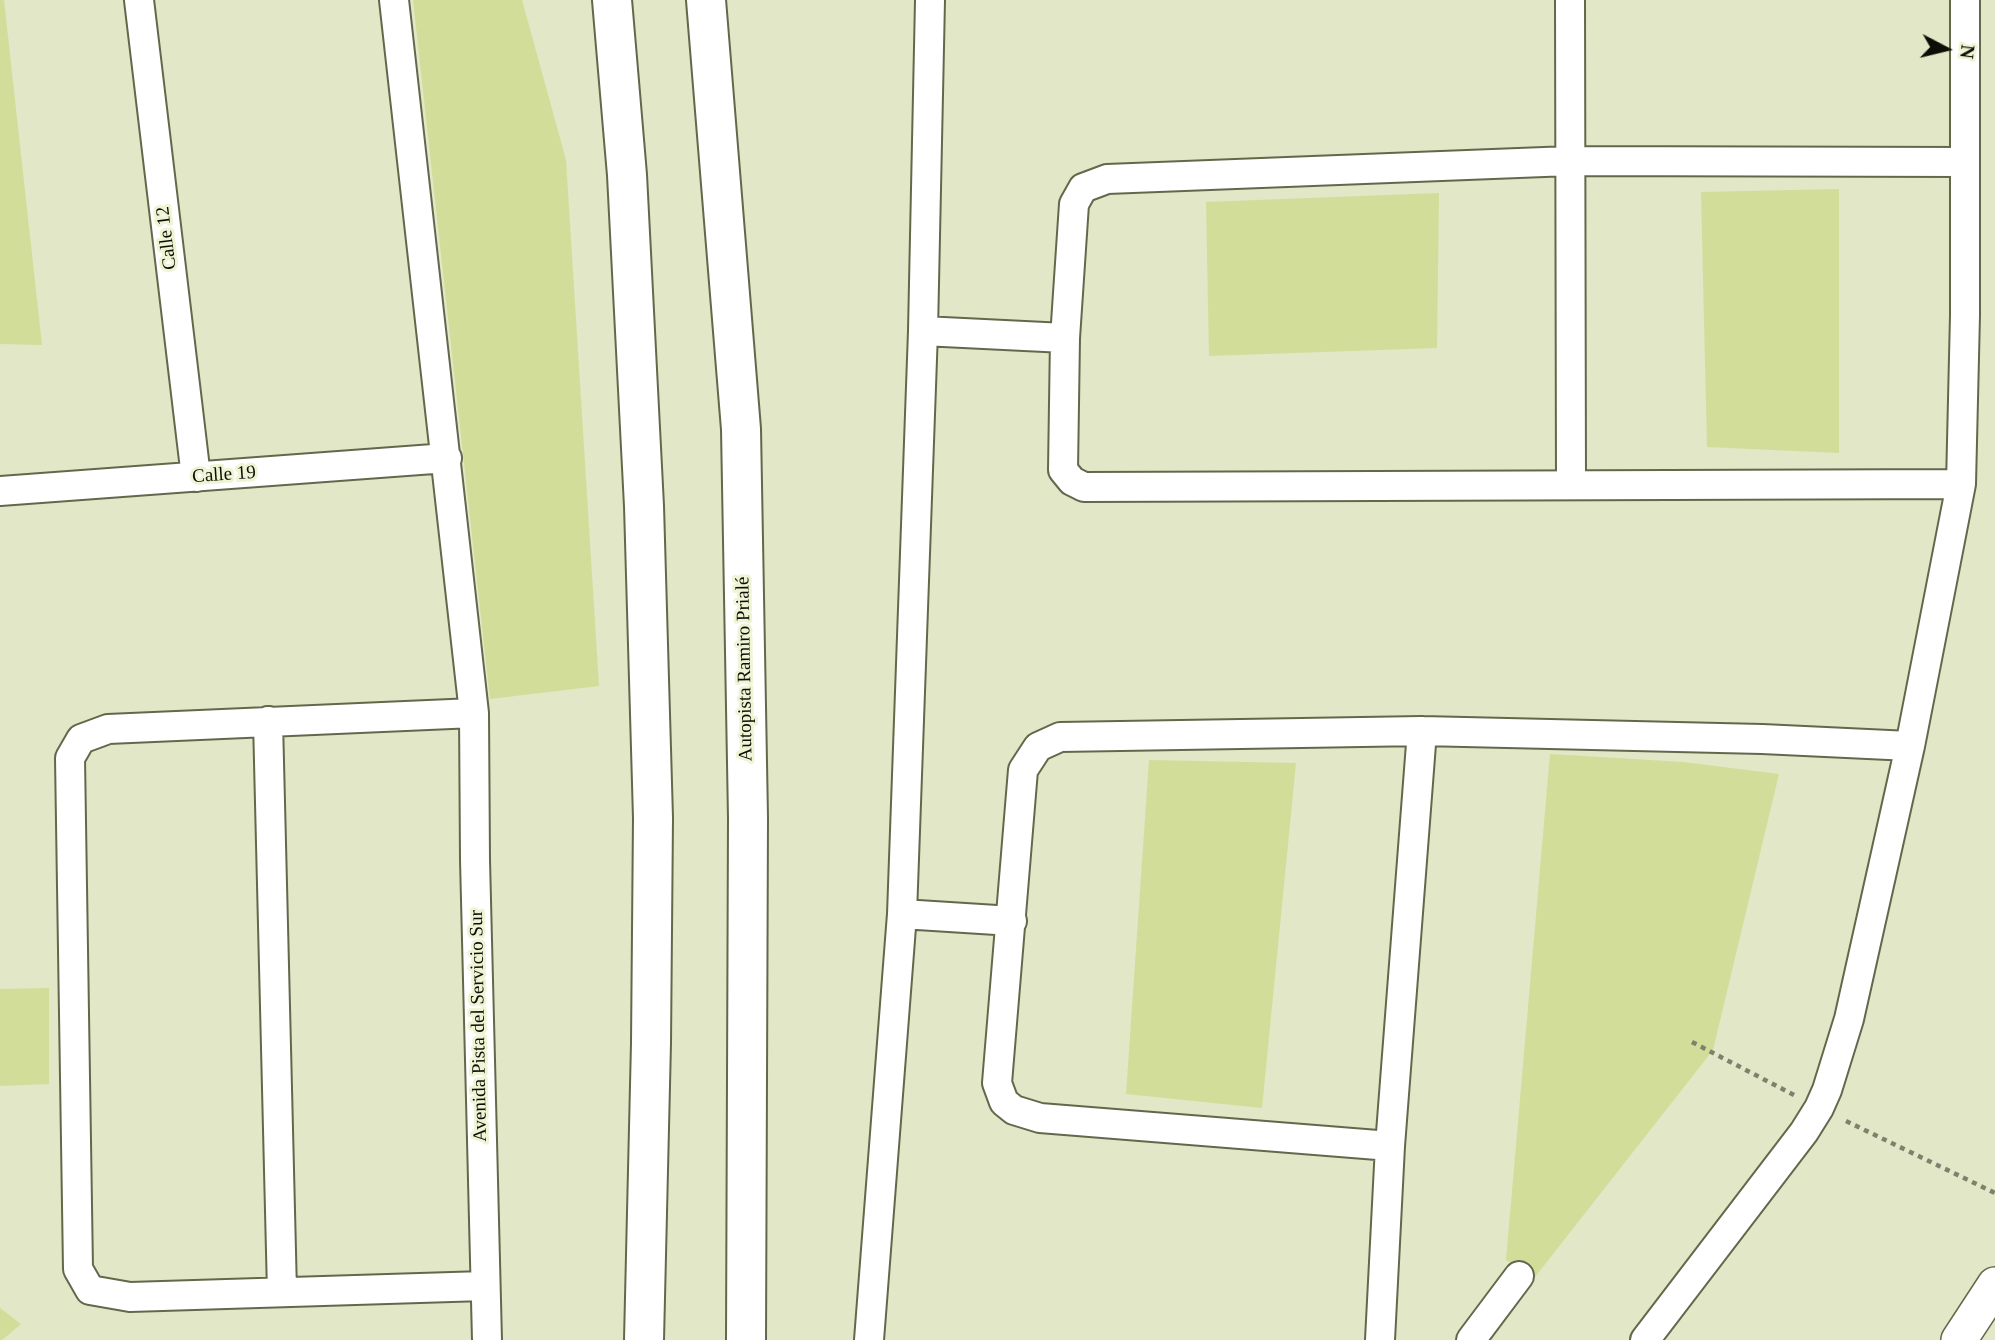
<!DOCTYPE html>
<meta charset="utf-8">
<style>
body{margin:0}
#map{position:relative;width:1995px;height:1340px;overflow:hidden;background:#e1e7c7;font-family:"Times New Roman",serif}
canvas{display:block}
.north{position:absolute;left:1911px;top:14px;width:70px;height:70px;-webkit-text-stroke:5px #eef4d4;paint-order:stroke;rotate:97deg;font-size:19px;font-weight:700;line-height:28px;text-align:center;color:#0d0e05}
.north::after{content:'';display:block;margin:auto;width:24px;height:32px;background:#0d0e05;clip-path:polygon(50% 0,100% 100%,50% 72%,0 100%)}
</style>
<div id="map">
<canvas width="1995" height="1340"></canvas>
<div class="north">N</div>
</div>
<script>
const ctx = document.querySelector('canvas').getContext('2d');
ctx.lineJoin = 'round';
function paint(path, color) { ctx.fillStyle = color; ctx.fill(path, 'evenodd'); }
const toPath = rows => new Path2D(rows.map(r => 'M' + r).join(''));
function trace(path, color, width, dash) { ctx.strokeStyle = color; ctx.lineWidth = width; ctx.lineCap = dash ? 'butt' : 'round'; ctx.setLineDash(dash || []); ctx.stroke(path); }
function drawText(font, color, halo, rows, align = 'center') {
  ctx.font = font + ' "Times New Roman",serif'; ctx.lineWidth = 6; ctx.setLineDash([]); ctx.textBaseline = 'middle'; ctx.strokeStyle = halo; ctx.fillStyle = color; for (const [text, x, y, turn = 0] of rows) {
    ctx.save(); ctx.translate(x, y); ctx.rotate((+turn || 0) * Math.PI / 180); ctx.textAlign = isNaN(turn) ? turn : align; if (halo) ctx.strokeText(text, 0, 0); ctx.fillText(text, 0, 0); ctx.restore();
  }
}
const green = toPath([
 [0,0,4,0,42,345,0,344],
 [413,0,522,0,566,160,599,686,490,699],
 [1839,189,1839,453,1707,447,1701,192],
 [1439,193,1437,348,1209,356,1206,202],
 [1550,754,1683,762,1779,774,1713,1050,1535,1277,1506,1260],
 [1149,760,1296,763,1262,1108,1126,1094],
 [49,988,49,1084,0,1086,0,989],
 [0,1308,21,1324,2,1340,0,1340]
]);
const path = toPath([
 [1692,1042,1794,1095],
 [1846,1121,1995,1193]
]);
const minor = toPath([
 [139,0,196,477],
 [394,0,474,713,475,860,487,1340],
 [1570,0,1571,484],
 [923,331,1065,338],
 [1961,484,1084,487,1072,481,1063,470,1065,338,1074,204,1083,188,1107,179,1570,161,1965,162],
 [0,491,447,458],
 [474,713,108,729,81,739,70,758,78,1269,90,1290,130,1297,484,1286],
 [268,721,282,1292],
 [902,914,1012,921],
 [1390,1146,1040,1118,1014,1110,1004,1102,997,1083,1023,770,1038,747,1060,737,1422,731,1762,739,1910,746],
 [869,1340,902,914,923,331,930,0],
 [1380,1340,1390,1146,1422,731],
 [1471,1340,1519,1276],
 [1645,1340,1804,1132,1819,1108,1827,1090,1849,1019,1910,746,1961,484,1965,315,1965,0]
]);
const tertiary = toPath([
 [1959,1340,1995,1285]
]);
const trunk = toPath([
 [612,0,627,175,644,506,653,818,651,1043,644,1340],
 [706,0,741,429,748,818,746,1340]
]);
const streetNames = [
 ["Calle 12",167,238,-97],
 ["Calle 19",224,475,-4],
 ["Autopista Ramiro Prialé",745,669,-91],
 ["Avenida Pista del Servicio Sur",479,1026,-91]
];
paint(green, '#d2dd9a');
trace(minor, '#63684c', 32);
trace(tertiary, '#63684c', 38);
trace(trunk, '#63684c', 42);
trace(path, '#7e826c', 4.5, [5, 5]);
trace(minor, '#fff', 28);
trace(tertiary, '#fff', 35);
trace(trunk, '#fff', 38);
drawText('19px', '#0d0e05', '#eef4d4', streetNames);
</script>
